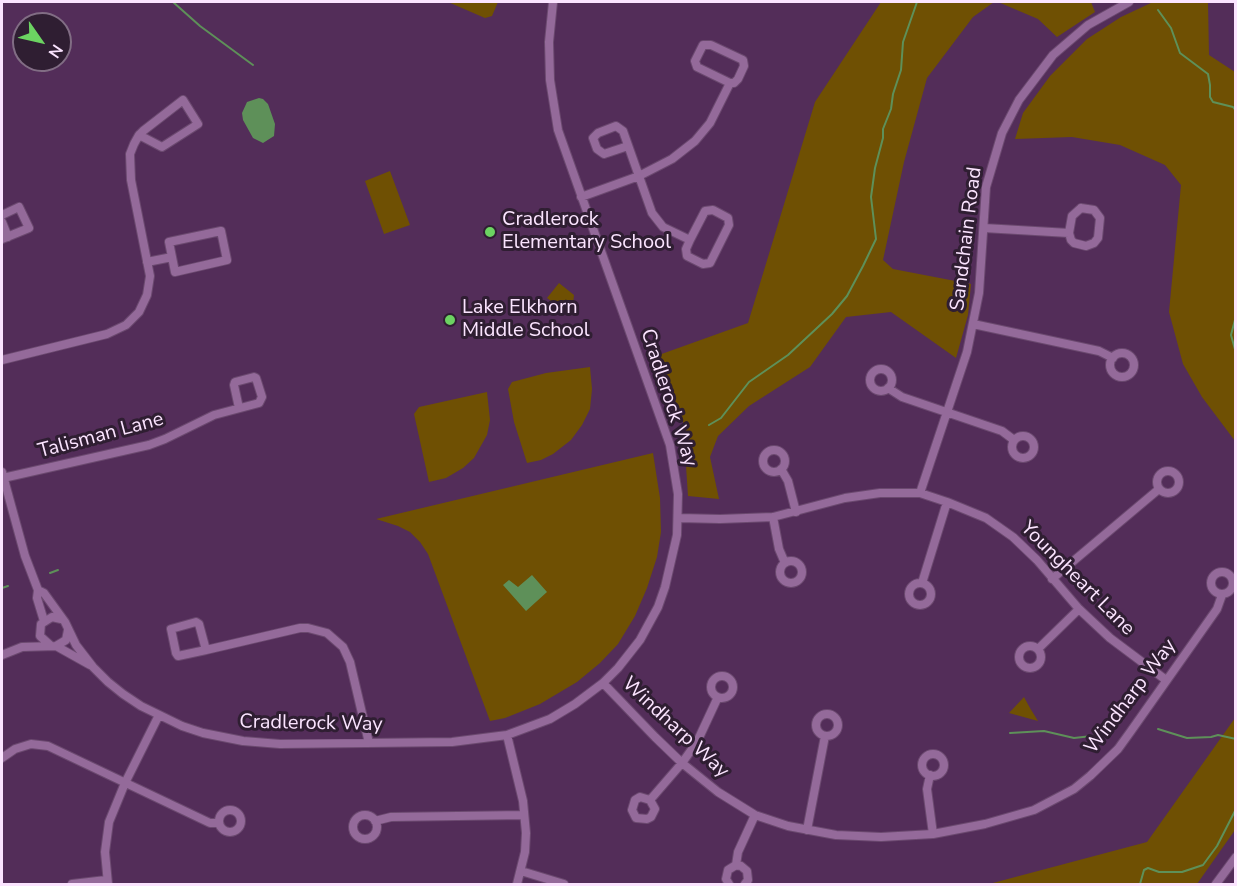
<!DOCTYPE html>
<style>
body{margin:0}
#map{position:relative;width:1237px;height:886px;overflow:hidden;background:#532d59;font-family:"Nunito Sans",sans-serif}
canvas{display:block}
.frame{position:absolute;inset:0;border:3px solid #fbe4ff;pointer-events:none}
.north{position:absolute;left:12px;top:12px;width:60px;height:60px;box-sizing:border-box;background:#2f1e32;border:2px solid #816d84;border-radius:50%;rotate:124deg;font-size:16px;font-weight:700;line-height:24px;text-align:center;color:#fbe4ff}
.north::after{content:'';display:block;margin:auto;width:21px;height:27px;background:#6cd362;clip-path:polygon(50% 0,100% 100%,50% 72%,0 100%)}
</style>
<div id="map">
<canvas width="1237" height="886"></canvas>
<div class="frame"></div>
<div class="north">N</div>
</div>
<script>
const ctx = document.querySelector('canvas').getContext('2d');
ctx.lineJoin = 'round';
function paint(path, color) { ctx.fillStyle = color; ctx.fill(path, 'evenodd'); }
const toPath = rows => new Path2D(rows.map(r => 'M' + r).join(''));
function trace(path, color, width, dash) { ctx.strokeStyle = color; ctx.lineWidth = width; ctx.lineCap = dash ? 'butt' : 'round'; ctx.setLineDash(dash || []); ctx.stroke(path); }
function drawText(font, color, halo, rows, align = 'center') {
  ctx.font = font + ' "Nunito Sans",sans-serif'; ctx.lineWidth = 6; ctx.setLineDash([]); ctx.textBaseline = 'middle'; ctx.strokeStyle = halo; ctx.fillStyle = color; for (const [text, x, y, turn = 0] of rows) {
    ctx.save(); ctx.translate(x, y); ctx.rotate((+turn || 0) * Math.PI / 180); ctx.textAlign = isNaN(turn) ? turn : align; if (halo) ctx.strokeText(text, 0, 0); ctx.fillText(text, 0, 0); ctx.restore();
  }
}
const green = toPath([
 [448,2,498,2,492,16,485,18],
 [881,2,994,2,973,17,927,78,904,162,883,260,893,269,971,284,968,315,956,358,891,312,846,317,810,367,749,406,718,436,710,457,719,499,688,496,683,421,656,356,748,323,815,102],
 [998,2,1091,2,1095,12,1057,37,1038,19],
 [1153,2,1208,2,1209,55,1235,72,1235,441,1202,397,1183,364,1169,312,1181,185,1165,165,1120,145,1072,137,1015,139,1023,113,1050,76,1087,39,1121,17],
 [390,171,410,225,384,234,365,181],
 [559,283,574,295,573,304,571,307,560,308,547,298],
 [590,367,592,389,590,409,582,425,571,440,553,454,541,460,527,463,514,422,508,389,512,382,546,373],
 [487,392,490,420,487,435,474,458,463,468,446,478,429,482,414,414,419,407],
 [653,453,660,498,661,532,657,557,647,588,635,616,618,644,600,663,577,682,540,704,505,718,490,721,428,554,420,542,410,532,398,526,376,519],
 [1024,697,1030,708,1038,721,1009,713],
 [1235,718,1235,830,1197,884,989,884,1147,842]
]);
const water = toPath([
 [259,98,263,99,268,104,275,124,274,136,263,143,253,138,243,120,242,113,247,102],
 [532,575,547,592,526,611,503,585,509,580,518,587]
]);
const stream = toPath([
 [173,2,200,26,253,65],
 [1158,10,1171,28,1180,53,1208,74,1210,85,1210,97,1213,102,1233,107,1236,111],
 [1236,316,1231,335,1236,353],
 [709,425,721,418,749,382,788,355,832,314,847,296,863,266,876,239,871,197,875,168,883,138,883,129,891,109,893,94,901,70,903,42,917,2],
 [50,573,58,570],
 [2,588,8,586],
 [1158,729,1187,738,1211,737,1218,735,1236,739],
 [1010,733,1044,731,1074,738,1110,734],
 [1140,884,1144,870,1148,868,1159,872,1182,872,1203,865,1217,846,1236,809]
]);
const minor = toPath([
 [628,146,604,154,597,149,593,138,598,133,616,126,623,131,652,213,663,227,690,240,705,211,713,210,728,218,729,225,710,263,703,264,687,256,686,249,690,240],
 [581,197,639,176,672,159,695,141,710,123,730,83,697,67,695,61,703,45,711,45,743,60,744,66,738,79,734,83,730,83],
 [1081,208,1094,210,1100,218,1098,238,1094,243,1086,246,1074,243,1071,240,1069,233,1072,216,1081,208],
 [2,215,19,207,29,228,2,239],
 [2,222,8,237],
 [984,228,1069,233],
 [147,262,172,257,175,272,227,260,221,231,169,242,172,257],
 [973,324,1099,351,1113,358],
 '1110 365a12 12 0 1 1 24 0a12 12 0 1 1-24 0Z',
 [2,360,107,334,126,325,139,312,147,295,150,276,131,180,130,154,134,144,139,135,143,131,183,100,198,124,162,147,139,135],
 '870 380a11 11 0 1 1 22 0a11 11 0 1 1-22 0Z',
 [888,388,902,397,1002,431,1014,440],
 '1012 447a11 11 0 1 1 22 0a11 11 0 1 1-22 0Z',
 '763 461a11 11 0 1 1 22 0a11 11 0 1 1-22 0Z',
 [781,469,788,481,796,512],
 '1157 482a11 11 0 1 1 22 0a11 11 0 1 1-22 0Z',
 [2,472,25,556,38,590,37,598,44,621],
 [3,478,149,445,165,439,214,415,259,403,262,397,256,378,254,377,235,382,234,385,239,408],
 [920,493,967,352,979,293,986,187,1002,133,1019,100,1053,55,1088,25,1129,2],
 [773,517,779,549,785,563],
 [679,518,720,519,773,517,845,498,880,493,920,493,947,502,986,518,1013,537,1037,560,1079,609,1110,638,1166,680],
 '780 572a11 11 0 1 1 22 0a11 11 0 1 1-22 0Z',
 '1211 583a11 11 0 1 1 22 0a11 11 0 1 1-22 0Z',
 [1052,579,1159,489],
 '909 594a11 11 0 1 1 22 0a11 11 0 1 1-22 0Z',
 [922,583,947,502],
 [38,590,44,593,65,622,76,645,93,667,108,682,123,694,141,706,182,726,203,733,243,741,280,744,452,742,507,735,550,719,575,704,603,683,618,668,640,640,658,607,665,587,677,535,678,494,670,445,558,130,550,80,549,42,553,2],
 [50,645,40,636,41,624,52,617,61,619],
 '1019 657a11 11 0 1 1 22 0a11 11 0 1 1-22 0Z',
 [56,646,90,665],
 [1038,649,1079,609],
 [206,650,178,656,176,653,171,629,196,622,199,624,206,650,300,628,308,628,327,633,343,647,350,662,369,743],
 [2,655,22,647,56,646,66,640,68,630],
 '711 687a11 11 0 1 1 22 0a11 11 0 1 1-22 0Z',
 [603,683,655,737,682,763,718,792,755,815,788,826,836,835,881,837,933,834,985,824,1034,810,1074,789,1090,776,1118,749,1131,731,1217,609,1222,595],
 '816 725a11 11 0 1 1 22 0a11 11 0 1 1-22 0Z',
 [507,735,523,801,526,833,525,852,517,884],
 '922 765a11 11 0 1 1 22 0a11 11 0 1 1-22 0Z',
 [2,758,15,749,31,744,48,746,210,823,219,823],
 [930,775,927,789,933,834],
 [650,800,655,809,651,817,647,819,636,818,632,810,635,800,640,797,650,800,682,763,697,742,718,697],
 '219 821a11 11 0 1 1 22 0a11 11 0 1 1-22 0Z',
 '353 827a12 12 0 1 1 24 0a12 12 0 1 1-24 0Z',
 [375,821,391,817,524,815],
 [807,830,825,736],
 [736,865,738,852,755,815],
 [521,871,564,884],
 [72,884,106,880],
 [108,884,105,852,109,822,125,783,159,715],
 [729,884,726,879,728,870,736,865,741,866,747,871,748,880,745,884],
 [1216,884,1236,857]
]);
const markers = [
 [490,232,6,"#6cd362"],
 [450,320,6,"#6cd362"]
];
const poiNames = [
 ["Cradlerock",502,220],
 ["Elementary School",502,243],
 ["Lake Elkhorn",462,308],
 ["Middle School",462,331]
];
const streetNames = [
 ["Sandchain Road",967,239,-83],
 ["Cradlerock Way",668,398,72],
 ["Talisman Lane",101,436,-15],
 ["Youngheart Lane",1077,579,45],
 ["Windharp Way",1131,697,-53],
 ["Cradlerock Way",311,724,1],
 ["Windharp Way",675,728,43]
];
paint(green, '#6f5003');
paint(water, '#5e9059');
trace(stream, '#5e9059', 2);
trace(minor, '#6b496f', 10);
trace(minor, '#946a9a', 8);
for (const [x, y, r, color] of markers) { const dot = new Path2D(); dot.arc(x, y, r, 0, 2 * Math.PI); ctx.fillStyle = color; ctx.fill(dot); trace(dot, '#2f1e32', 2); }
drawText('20px', '#fbe4ff', '#2f1e32', poiNames, 'left');
drawText('20px', '#fbe4ff', '#2f1e32', streetNames);
</script>
